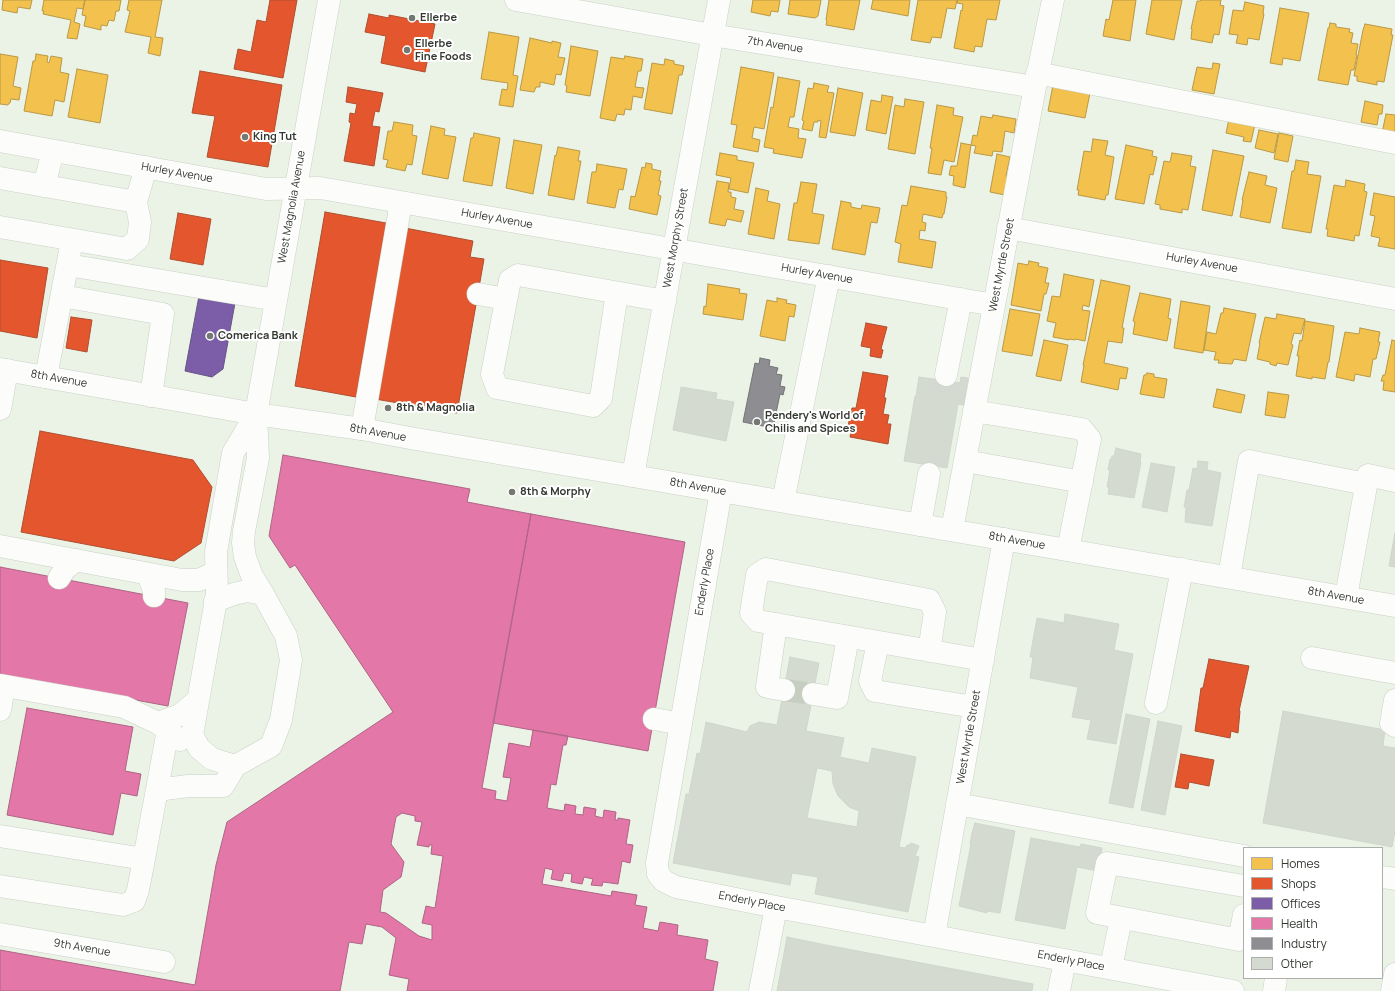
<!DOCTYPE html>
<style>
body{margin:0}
#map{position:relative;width:1395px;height:991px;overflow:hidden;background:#ebf3e6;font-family:Manrope,sans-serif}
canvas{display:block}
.legend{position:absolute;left:1243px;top:847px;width:140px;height:132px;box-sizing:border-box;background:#fff;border:1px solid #adafac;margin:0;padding:5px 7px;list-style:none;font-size:12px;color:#333830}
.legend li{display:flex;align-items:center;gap:8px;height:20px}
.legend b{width:20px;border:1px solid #adafac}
</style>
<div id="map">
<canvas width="1395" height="991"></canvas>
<ul class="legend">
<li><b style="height:11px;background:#f2c14e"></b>Homes</li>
<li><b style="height:11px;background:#e4572e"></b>Shops</li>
<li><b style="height:11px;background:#7b5ea7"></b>Offices</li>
<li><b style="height:11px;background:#e377a8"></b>Health</li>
<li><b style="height:11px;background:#8d8d92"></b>Industry</li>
<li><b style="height:11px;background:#d4dad0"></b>Other</li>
</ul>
</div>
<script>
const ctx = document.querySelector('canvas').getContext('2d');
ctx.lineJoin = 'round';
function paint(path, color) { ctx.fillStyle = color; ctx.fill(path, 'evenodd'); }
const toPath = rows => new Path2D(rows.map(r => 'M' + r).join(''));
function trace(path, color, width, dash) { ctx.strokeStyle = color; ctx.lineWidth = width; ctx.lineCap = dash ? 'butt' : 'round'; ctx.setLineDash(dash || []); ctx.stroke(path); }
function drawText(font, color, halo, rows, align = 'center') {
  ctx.font = font + ' Manrope,sans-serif'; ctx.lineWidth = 4; ctx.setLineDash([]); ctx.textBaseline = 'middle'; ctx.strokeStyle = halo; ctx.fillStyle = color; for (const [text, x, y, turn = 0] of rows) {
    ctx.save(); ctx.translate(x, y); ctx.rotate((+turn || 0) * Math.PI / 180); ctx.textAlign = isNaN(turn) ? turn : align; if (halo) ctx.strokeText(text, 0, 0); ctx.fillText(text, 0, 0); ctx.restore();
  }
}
const homes = toPath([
 [3,0,32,0,30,9,18,7,17,13,2,10,3,0],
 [44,0,85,0,83,9,77,8,74,22,80,24,77,39,67,38,71,20,43,14,44,11,42,11,44,0],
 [85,0,121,0,119,11,116,11,114,21,109,20,107,26,101,25,101,30,84,26,86,16,82,15,85,0],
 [129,0,162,0,155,37,163,38,160,56,148,53,151,37,125,32,130,11,127,10,129,0],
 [753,0,780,0,778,12,771,11,770,16,751,12,753,0],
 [790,0,821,0,818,16,815,18,788,14,790,0],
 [829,0,860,0,854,30,826,25,827,21,826,20,829,0],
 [873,0,910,0,908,16,871,9,873,0],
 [918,0,957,0,955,9,947,8,941,38,932,37,930,43,911,40,918,0],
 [958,0,1000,0,996,20,987,19,982,47,975,46,974,52,954,48,961,10,962,11,963,4,957,3,958,0],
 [1113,0,1136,0,1130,41,1103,36,1106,19,1109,20,1113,0],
 [1152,0,1182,0,1174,40,1146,34,1152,0],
 [1201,0,1221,0,1220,5,1224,6,1219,35,1214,34,1212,43,1191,39,1192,29,1191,29,1197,1,1200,1,1201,0],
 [1245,2,1264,6,1263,14,1264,14,1259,40,1248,38,1247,45,1236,43,1238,35,1229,34,1233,10,1243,11,1245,2],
 [1280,8,1309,13,1300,61,1283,58,1282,65,1270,63,1280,8],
 [1330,23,1336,24,1336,27,1350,29,1349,32,1353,33,1351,43,1358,44,1356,55,1357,55,1354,70,1351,70,1348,85,1318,80,1328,28,1329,28,1330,23],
 [1365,24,1392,29,1391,35,1393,35,1384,82,1377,81,1377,85,1357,81,1357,76,1354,76,1363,30,1365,24],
 [489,32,519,37,513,75,518,76,513,107,499,105,502,89,507,90,508,83,481,79,489,32],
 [530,38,552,43,552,41,561,43,558,57,565,58,561,75,556,74,554,85,540,82,540,87,536,87,534,92,520,90,530,38],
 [571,46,598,51,590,96,566,92,567,86,565,85,571,46],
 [0,54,18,57,13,86,21,88,19,100,11,99,10,103,9,103,8,105,0,104,0,54],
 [36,54,48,56,47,62,49,63,51,56,62,58,60,72,69,74,64,102,55,100,52,116,24,111,33,61,35,61,36,54],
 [625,56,643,59,641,71,638,71,635,87,644,88,642,98,633,96,631,110,625,109,624,115,617,114,615,121,600,118,611,57,624,59,625,56],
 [665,59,674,61,674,64,684,66,682,75,679,75,672,114,644,109,652,63,664,65,665,59],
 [1213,63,1220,64,1214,94,1192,90,1197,67,1212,69,1213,63],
 [741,67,774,73,764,129,754,127,752,138,760,140,758,152,733,147,737,125,731,124,741,67],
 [77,69,108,75,100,123,68,117,77,69],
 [778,77,800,81,794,117,790,117,788,127,799,129,798,138,806,139,802,158,773,153,774,149,764,147,771,107,773,108,778,77],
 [814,83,829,86,827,92,834,93,826,138,819,137,821,121,818,120,818,122,814,122,812,131,802,129,804,121,802,120,808,88,813,89,814,83],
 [1053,85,1090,93,1085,118,1048,111,1053,85],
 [838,88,863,93,855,136,830,132,838,88],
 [882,95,893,97,886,134,866,130,871,100,881,102,882,95],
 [905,99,924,102,915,154,888,149,895,105,904,107,905,99],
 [1365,101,1383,105,1382,114,1379,114,1377,125,1361,122,1365,101],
 [937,105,954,108,953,115,963,117,954,162,944,160,941,175,928,173,932,148,930,148,937,105],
 [1386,114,1395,115,1395,135,1382,133,1386,114],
 [993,115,1016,119,1014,133,1005,131,1002,152,993,151,992,156,974,153,976,146,971,145,973,135,977,136,981,116,992,118,993,115],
 [1229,119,1255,124,1251,142,1243,141,1244,137,1226,133,1229,119],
 [394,122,413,125,412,135,417,136,412,165,407,164,405,171,386,167,388,160,383,159,388,131,392,131,394,122],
 [431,126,445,129,444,135,456,137,448,179,422,174,431,126],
 [1259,130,1278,134,1274,153,1255,148,1259,130],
 [474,133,500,138,492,186,463,181,471,138,473,138,474,133],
 [1279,133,1293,136,1288,162,1274,159,1279,133],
 [1093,139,1108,141,1105,155,1114,157,1108,195,1106,195,1105,200,1078,195,1079,190,1077,190,1084,151,1091,152,1093,139],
 [514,140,542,145,533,194,506,188,514,140],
 [961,143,971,145,965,188,953,185,954,176,949,175,951,166,957,166,961,143],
 [1126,145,1153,151,1152,156,1157,157,1153,175,1150,174,1144,204,1115,199,1126,145],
 [558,147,580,151,578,161,581,161,574,200,548,195,555,155,556,156,558,147],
 [1213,150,1244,156,1232,216,1202,210,1213,150],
 [720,153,737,156,737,160,754,163,748,193,729,189,731,178,716,175,720,153],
 [1172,153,1192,156,1190,166,1196,167,1188,210,1182,209,1182,213,1160,209,1160,205,1155,204,1164,161,1170,162,1172,153],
 [997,154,1010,157,1006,176,1008,176,1005,195,990,192,997,154],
 [1296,160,1309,162,1307,174,1321,176,1311,233,1282,228,1292,171,1294,171,1296,160],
 [646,163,652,164,652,169,661,171,659,181,661,181,658,195,661,196,657,215,629,209,631,196,635,197,642,167,645,168,646,163],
 [597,164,627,169,623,190,619,189,615,208,587,203,592,172,596,172,597,164],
 [1249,172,1267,176,1265,185,1277,188,1270,223,1240,217,1243,200,1242,200,1249,172],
 [1346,180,1365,184,1364,191,1367,192,1359,236,1355,235,1354,241,1327,236,1328,229,1326,229,1334,185,1345,187,1346,180],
 [717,181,729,183,728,192,731,192,731,197,736,198,734,209,744,211,741,222,727,219,725,226,709,223,717,181],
 [801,182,817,184,812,213,824,215,819,244,788,240,794,203,797,203,801,182],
 [911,186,946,192,946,197,947,197,944,214,943,214,942,218,923,214,922,222,926,223,925,231,920,230,919,239,936,242,932,268,898,262,901,244,895,242,902,205,907,206,911,186],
 [756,188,769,191,767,201,780,204,774,239,748,234,756,188],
 [1374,193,1395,197,1395,249,1378,246,1380,238,1371,236,1375,216,1370,215,1374,193],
 [841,201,851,203,851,207,861,209,862,205,880,208,877,223,871,222,865,255,832,249,841,201],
 [1029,261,1039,263,1038,266,1048,268,1045,283,1049,283,1046,294,1044,294,1041,311,1011,305,1018,263,1028,265,1029,261],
 [1064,274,1094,280,1089,307,1083,305,1082,310,1090,311,1085,341,1075,339,1075,340,1069,339,1069,340,1053,337,1056,323,1047,321,1052,296,1060,297,1064,274],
 [1101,280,1130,286,1122,328,1124,328,1122,343,1108,341,1104,363,1128,368,1126,379,1120,378,1118,390,1081,382,1084,365,1083,365,1101,280],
 [708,284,740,289,739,293,747,294,743,320,703,314,704,306,706,307,708,284],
 [1140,293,1171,299,1168,318,1171,319,1167,341,1133,334,1135,322,1133,321,1140,293],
 [777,298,787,300,786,303,796,305,794,317,789,316,785,341,760,336,767,300,777,302,777,298],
 [1181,301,1210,306,1203,353,1174,348,1181,301],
 [1224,308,1256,314,1246,361,1234,359,1232,364,1218,363,1219,360,1214,360,1216,352,1204,350,1207,332,1216,334,1221,313,1223,313,1224,308],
 [1010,309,1040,314,1032,356,1002,351,1010,309],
 [1277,314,1305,319,1301,334,1294,333,1291,344,1293,345,1288,365,1277,363,1276,366,1270,364,1270,362,1257,359,1260,343,1259,343,1265,317,1276,319,1277,314],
 [1305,321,1334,326,1329,362,1328,362,1325,379,1312,377,1312,379,1296,376,1299,356,1297,356,1300,340,1302,341,1305,321],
 [1360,328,1380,332,1378,342,1380,342,1376,359,1373,359,1370,377,1355,374,1354,381,1336,377,1345,332,1359,334,1360,328],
 [1044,340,1068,345,1061,381,1036,376,1044,340],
 [1392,340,1395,341,1395,392,1383,390,1384,381,1381,381,1383,375,1385,375,1392,340],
 [1147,373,1154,374,1154,377,1167,379,1164,398,1140,394,1144,375,1146,375,1147,373],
 [1217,389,1245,395,1241,413,1213,407,1217,389],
 [1268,392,1289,395,1285,418,1265,415,1268,392]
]);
const shops = toPath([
 [270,0,297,0,283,78,234,69,238,49,251,52,257,20,266,22,270,0],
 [369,14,389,18,389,15,435,24,425,72,381,63,386,36,365,32,369,14],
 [200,71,282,85,268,167,207,157,215,116,192,113,200,71],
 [348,87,383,93,379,112,375,111,372,126,380,127,374,166,344,161,351,123,349,122,350,113,355,114,357,104,346,102,348,87],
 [325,212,386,223,356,397,295,386,325,212],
 [178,213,211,219,203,265,170,259,178,213],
 [405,228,473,241,470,257,484,259,457,413,375,399,405,228],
 [0,260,48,268,37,338,0,331,0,260],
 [71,317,92,320,87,352,66,348,71,317],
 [866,323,887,327,881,349,883,350,881,358,870,356,871,348,861,346,866,323],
 [863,372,888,376,884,398,886,398,883,414,889,415,887,424,891,424,888,444,850,437,852,427,848,426,852,408,856,408,863,372],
 [40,431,193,460,212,487,201,543,174,561,21,532,40,431],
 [1209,659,1249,666,1239,711,1240,711,1238,733,1231,731,1230,738,1195,731,1201,688,1203,688,1209,659],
 [1181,754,1214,760,1209,786,1189,782,1188,789,1175,787,1181,754]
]);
const offices = toPath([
 [199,296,235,303,223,369,212,377,185,371,199,296]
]);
const health = toPath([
 [283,455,470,489,467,502,531,514,482,788,496,791,495,799,507,801,511,778,503,777,509,743,530,747,533,730,568,736,566,745,563,745,556,785,551,784,547,808,564,811,565,804,576,806,575,814,583,815,584,807,596,809,595,816,603,818,604,810,616,812,615,820,618,820,618,818,630,820,626,844,633,845,630,863,622,861,618,884,603,882,602,886,591,885,593,879,584,877,582,884,571,882,572,874,564,873,562,881,551,879,553,870,545,868,542,884,611,896,612,891,637,895,635,905,647,907,643,928,658,931,660,922,678,925,677,935,708,940,705,959,718,962,713,991,407,991,409,979,389,975,396,938,382,927,366,924,362,944,349,942,340,991,0,991,0,950,195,985,216,865,227,822,393,712,295,565,290,568,269,536,283,455],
 [402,813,415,816,415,821,422,822,417,845,429,847,429,845,432,845,431,854,443,856,435,908,426,906,422,923,432,925,432,940,419,936,386,913,380,912,383,890,401,877,404,862,391,844,396,817,402,813],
 [531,514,685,542,648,751,493,723,531,514],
 [0,567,188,603,168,706,0,675,0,567],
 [27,708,133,727,125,771,141,774,137,796,121,793,113,835,7,815,27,708]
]);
const industry = toPath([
 [760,358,770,360,769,366,778,368,776,374,782,375,780,386,785,387,783,395,780,394,773,428,743,422,755,363,759,364,760,358]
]);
const building = toPath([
 [919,377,960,383,961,377,968,378,964,405,958,404,947,468,904,461,915,396,916,396,919,377],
 [681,388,681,387,717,393,716,399,734,402,726,441,673,430,681,388],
 [1116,448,1141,454,1140,462,1141,462,1134,498,1108,494,1109,487,1107,487,1110,470,1108,470,1110,459,1111,460,1112,456,1114,456,1116,448],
 [1198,461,1208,462,1207,470,1221,473,1212,526,1185,522,1186,507,1184,507,1187,490,1189,490,1193,468,1197,469,1198,461],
 [1151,463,1175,467,1167,512,1142,507,1151,463],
 [1395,533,1395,567,1389,566,1395,533],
 [1065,614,1119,624,1114,650,1133,654,1116,744,1087,739,1091,720,1072,717,1078,687,1030,678,1033,657,1030,657,1037,618,1064,623,1065,614],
 [790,657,819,663,806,731,844,738,840,757,869,763,872,748,916,757,899,847,906,848,907,845,910,845,911,843,919,846,915,856,919,857,908,912,815,894,818,877,792,873,790,885,673,863,686,794,689,794,697,753,700,754,706,722,747,732,750,726,759,722,777,725,790,657],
 [817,768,832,771,833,784,838,796,849,807,859,811,857,827,807,818,817,768],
 [1283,711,1385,730,1383,746,1395,748,1395,832,1392,847,1263,823,1283,711],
 [1126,714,1150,719,1133,808,1109,803,1126,714],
 [1158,721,1182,726,1165,815,1141,810,1158,721],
 [975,823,1015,831,1000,913,987,911,987,913,959,906,971,844,970,844,972,833,975,823],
 [1031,838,1080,847,1081,844,1102,848,1098,871,1077,867,1065,929,1015,920,1031,838],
 [787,937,826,945,1033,984,1032,991,777,991,787,937]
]);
const minorTunnel = toPath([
 [784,690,813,694]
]);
const minor = toPath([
 [516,0,712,35,1035,87],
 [1037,73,1395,143],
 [0,141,266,189,320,188,994,305],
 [0,178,136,202],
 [44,186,53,151],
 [0,227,127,249,138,239,140,222,136,202,146,167],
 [1008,228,1395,299],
 [68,265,276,300],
 [617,293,601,398,593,406,497,388,492,374,510,280,518,275,665,301],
 [478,294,506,299],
 [62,296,163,314,151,396],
 [946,375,961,299],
 [46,377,70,251],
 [0,409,7,370],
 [974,411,1082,429,1090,439,1068,550],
 [362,429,401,202],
 [965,461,1082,482],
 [633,476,719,0],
 [721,491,657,863,658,874,664,881,676,887,776,907,1233,991],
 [783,501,829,276],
 [920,525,929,474],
 [952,530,1035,87,1053,0],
 [0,546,182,580,199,580,216,572],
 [148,574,154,591,154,596],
 [1229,577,1249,461,1366,484],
 [59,578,65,569,76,560],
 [1346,597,1368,475,1395,481],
 [215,601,234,594,247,591,263,594],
 [776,624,767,687,784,690],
 [878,642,870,681,875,691,974,707],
 [929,651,935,612,929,600,766,569,757,575,751,613,758,621,983,660],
 [1312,658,1395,673],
 [0,685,124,707,158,723,180,740],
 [813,694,837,698,848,637],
 [1395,700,1391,723,1395,726],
 [1156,703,1182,569],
 [0,710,4,686],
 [654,719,681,724],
 [158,723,180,715,198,700],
 [235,766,212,759,199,748,192,735,217,594,216,552,233,453,256,414],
 [157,790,188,786,223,786,235,766,271,746,281,720,291,660,286,636,263,594,252,576,245,557,243,543,244,531,258,458,256,414,329,0],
 [957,804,1244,856],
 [0,836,144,859,168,730],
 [1382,877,1395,879],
 [0,886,123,905,134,901,138,890,144,859],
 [1244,886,1107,863,1097,913,1239,940,1244,915],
 [0,934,164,962],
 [934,936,1004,539],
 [1111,968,1121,918],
 [760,991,776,907],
 [1059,991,1065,960],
 [1274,991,1276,978],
 [1392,991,1395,974]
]);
const major = toPath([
 [0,369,256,414,362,429,410,438,1395,606]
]);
const markers = [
 [412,18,4,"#737970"],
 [407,50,4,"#737970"],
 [245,137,4,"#737970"],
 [210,336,4,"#737970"],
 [388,408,4,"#737970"],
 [757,422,4,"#737970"],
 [512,492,4,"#737970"]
];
const poiNames = [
 ["Ellerbe",420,18],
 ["Ellerbe",415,44],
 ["Fine Foods",415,57],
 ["King Tut",253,137],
 ["Comerica Bank",218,336],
 ["8th & Magnolia",396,408],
 ["Pendery's World of",765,416],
 ["Chilis and Spices",765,429],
 ["8th & Morphy",520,492]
];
const streetNames = [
 ["7th Avenue",775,45,9],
 ["Hurley Avenue",177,173,10],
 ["West Magnolia Avenue",292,207,-80],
 ["Hurley Avenue",497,219,10],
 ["West Morphy Street",676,238,-80],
 ["Hurley Avenue",1202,263,10],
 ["West Myrtle Street",1002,265,-79],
 ["Hurley Avenue",817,274,10],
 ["8th Avenue",59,379,10],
 ["8th Avenue",378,433,10],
 ["8th Avenue",698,487,10],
 ["8th Avenue",1017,541,10],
 ["Enderly Place",705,582,-80],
 ["8th Avenue",1336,596,10],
 ["West Myrtle Street",969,737,-80],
 ["Enderly Place",752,902,11],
 ["9th Avenue",82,948,10],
 ["Enderly Place",1071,961,11]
];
paint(homes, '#f2c14e');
trace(homes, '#b99845', 1);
paint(shops, '#e4572e');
trace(shops, '#af4e2f', 1);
paint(offices, '#7b5ea7');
trace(offices, '#655383', 1);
paint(health, '#e377a8');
trace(health, '#ae6484', 1);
paint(industry, '#8d8d92');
trace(industry, '#727475', 1);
paint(building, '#d4dad0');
trace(building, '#d0d5cc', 1);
trace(minorTunnel, '#c6cec2', 22, [22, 11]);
trace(minor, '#cad0c6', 23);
trace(major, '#cad0c6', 23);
trace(minor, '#fcfdfb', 22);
trace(major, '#fcfdfb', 22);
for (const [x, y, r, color] of markers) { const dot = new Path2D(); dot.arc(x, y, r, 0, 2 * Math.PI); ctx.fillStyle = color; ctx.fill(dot); trace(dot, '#fff', 1.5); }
drawText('bold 11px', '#333830', '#fff', poiNames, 'left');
drawText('11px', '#333830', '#fff', streetNames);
</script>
